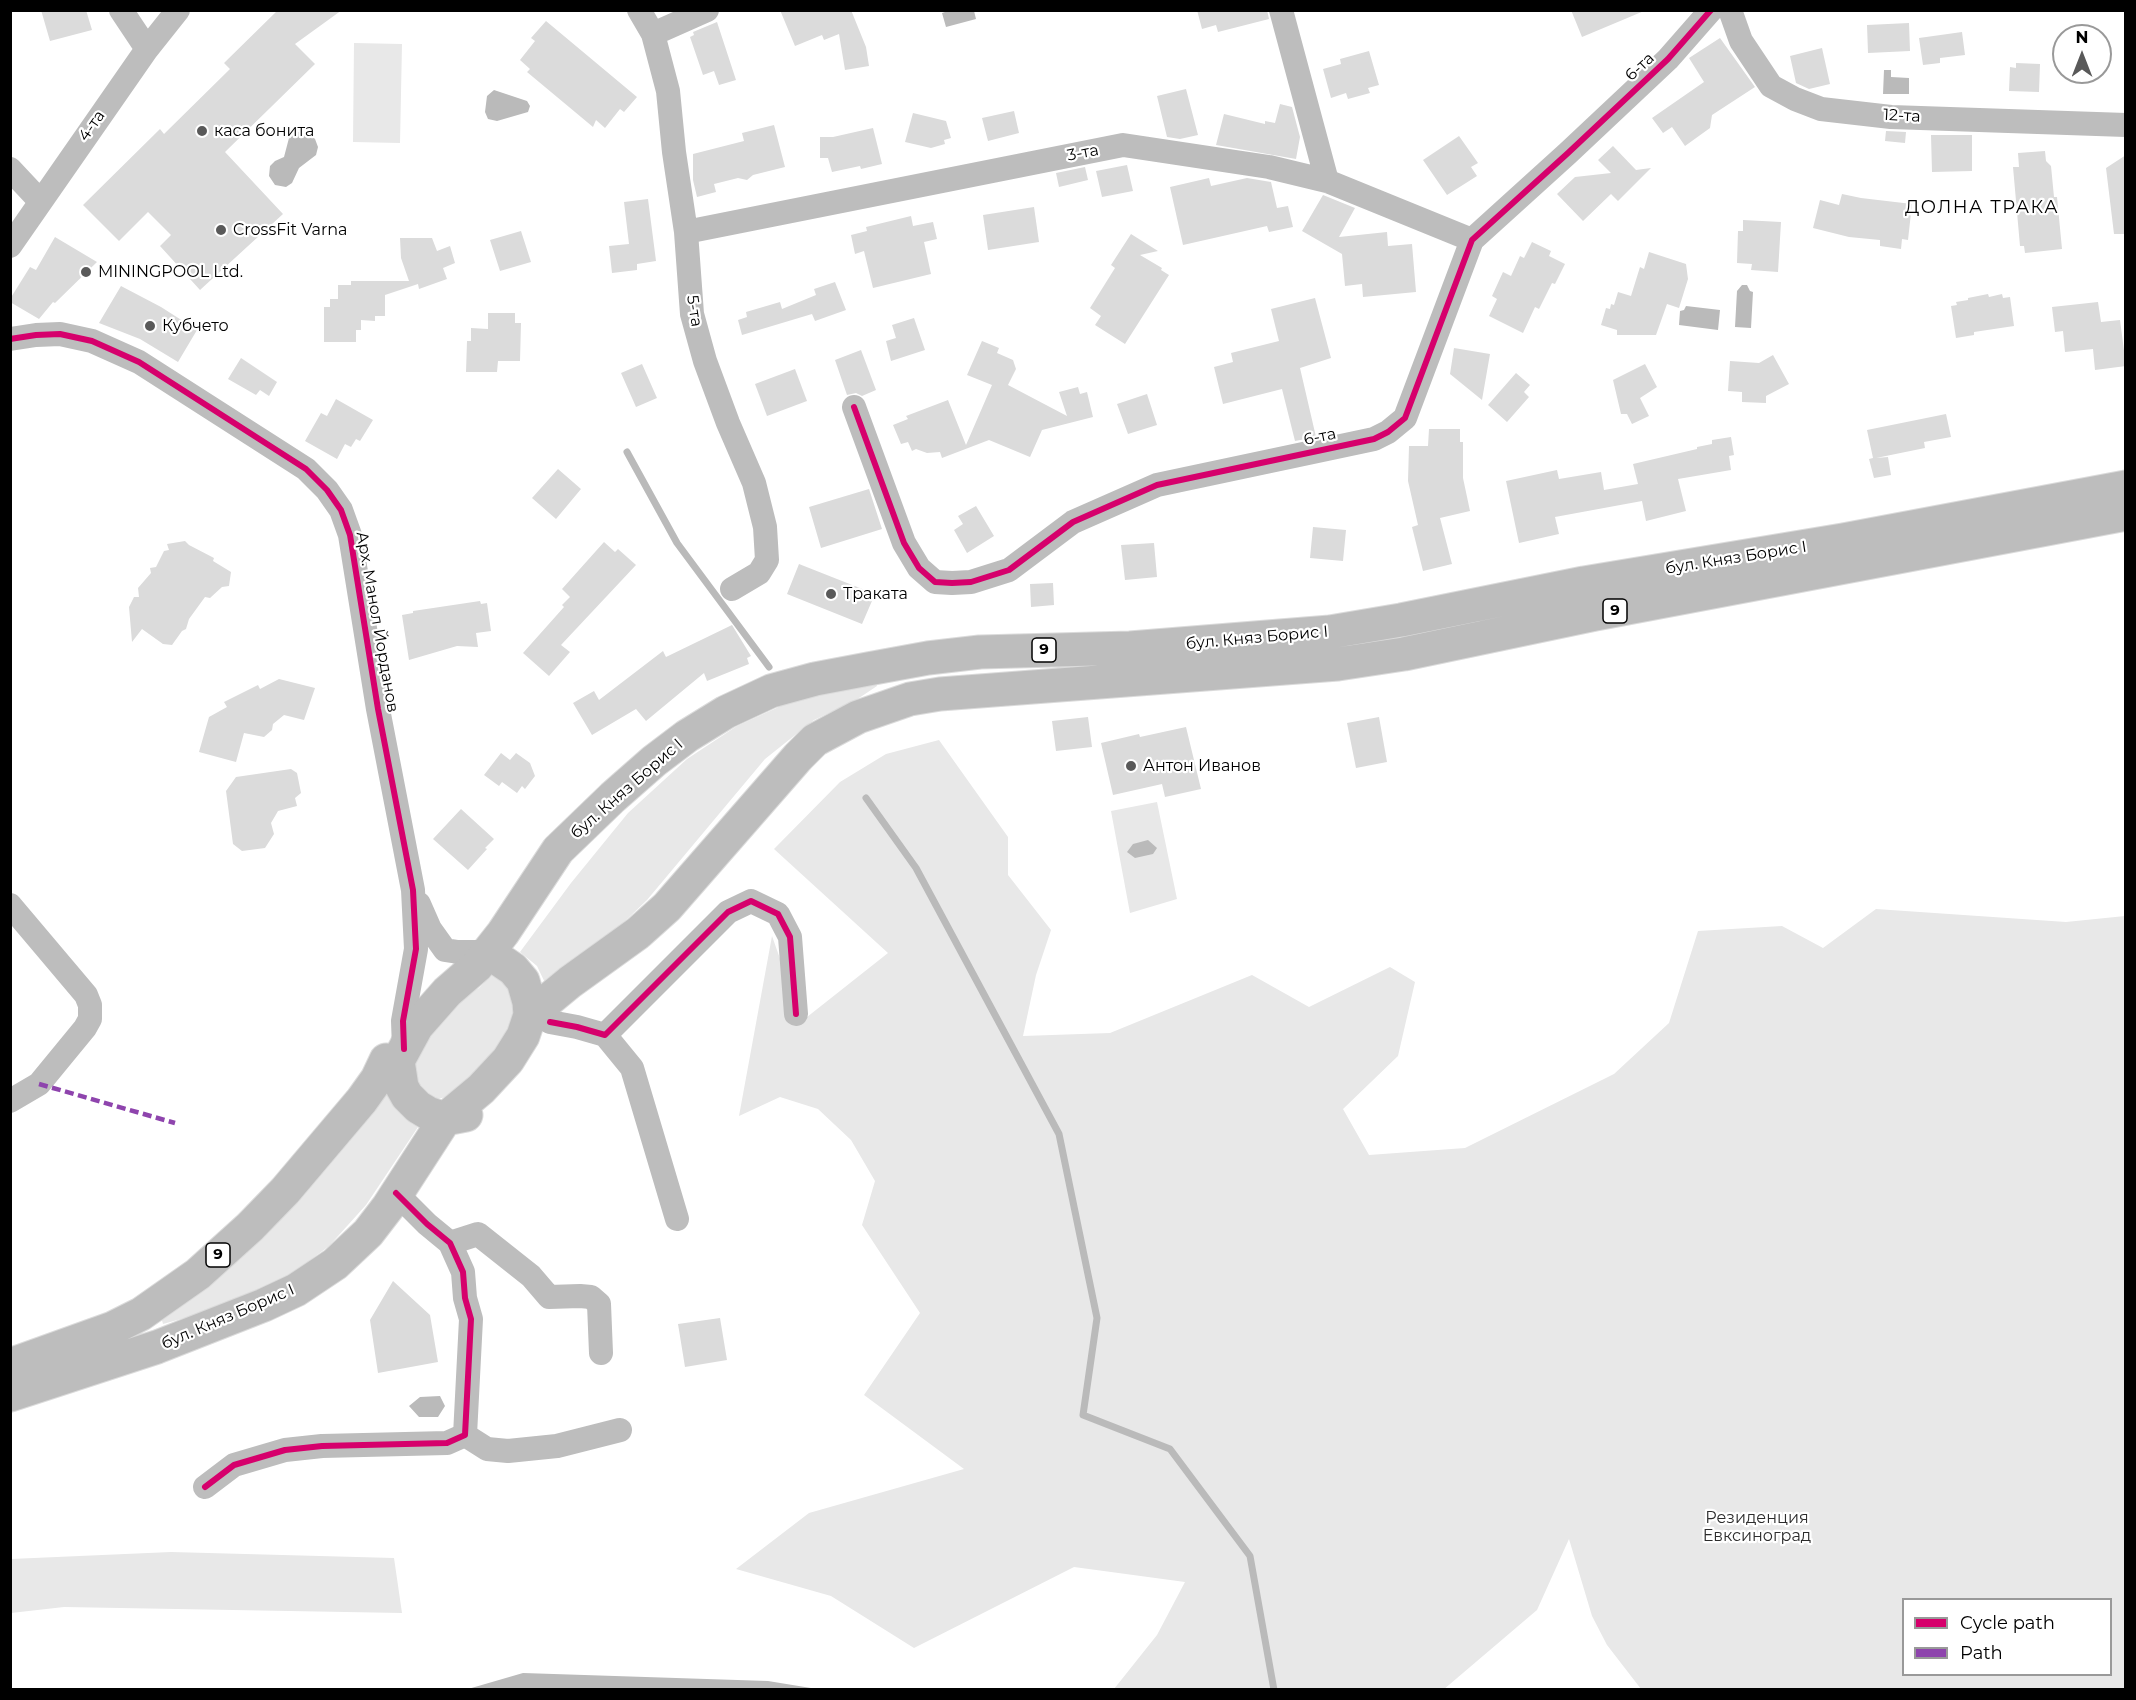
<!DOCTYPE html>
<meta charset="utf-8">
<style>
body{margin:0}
#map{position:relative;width:2136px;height:1700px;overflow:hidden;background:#fff;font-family:Montserrat,sans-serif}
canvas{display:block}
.frame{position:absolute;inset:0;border:12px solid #000;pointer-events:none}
.legend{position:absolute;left:1902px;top:1598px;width:210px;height:78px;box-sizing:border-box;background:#fff;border:2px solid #999;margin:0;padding:8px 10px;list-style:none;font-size:18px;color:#000}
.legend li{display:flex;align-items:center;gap:12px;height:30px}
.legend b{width:30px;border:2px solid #999}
.north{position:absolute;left:2052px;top:24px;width:60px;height:60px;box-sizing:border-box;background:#fff;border:2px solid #999;border-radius:50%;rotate:0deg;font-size:16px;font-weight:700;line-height:24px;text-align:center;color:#000}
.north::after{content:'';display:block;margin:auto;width:21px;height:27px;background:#595959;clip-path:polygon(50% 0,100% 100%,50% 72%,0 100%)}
</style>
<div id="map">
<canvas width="2136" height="1700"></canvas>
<div class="frame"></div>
<ul class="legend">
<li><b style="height:8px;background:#d6006c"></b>Cycle path</li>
<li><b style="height:8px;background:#8e44ad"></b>Path</li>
</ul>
<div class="north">N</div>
</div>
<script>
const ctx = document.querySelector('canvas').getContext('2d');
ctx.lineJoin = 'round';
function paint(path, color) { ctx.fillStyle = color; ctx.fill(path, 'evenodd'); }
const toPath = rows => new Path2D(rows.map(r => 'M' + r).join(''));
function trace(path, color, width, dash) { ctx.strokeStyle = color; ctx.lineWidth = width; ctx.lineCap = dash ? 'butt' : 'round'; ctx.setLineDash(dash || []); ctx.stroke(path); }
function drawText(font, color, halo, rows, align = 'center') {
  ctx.font = font + ' Montserrat,sans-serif'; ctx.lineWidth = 4.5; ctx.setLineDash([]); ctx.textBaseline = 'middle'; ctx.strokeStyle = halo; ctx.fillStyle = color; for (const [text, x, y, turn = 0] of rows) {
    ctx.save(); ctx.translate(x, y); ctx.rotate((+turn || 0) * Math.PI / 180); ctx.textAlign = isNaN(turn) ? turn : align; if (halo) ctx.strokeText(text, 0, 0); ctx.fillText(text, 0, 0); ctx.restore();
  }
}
const green = toPath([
 [354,43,402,44,400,143,353,142],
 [875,681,877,686,856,700,814,720,765,759,647,900,622,924,547,987,537,966,520,952,571,883,628,813,687,759,737,726,794,700],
 [939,740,1008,837,1008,875,1051,930,1036,975,1023,1036,1110,1033,1252,975,1309,1007,1390,967,1415,982,1398,1056,1343,1109,1369,1155,1465,1148,1614,1074,1669,1023,1698,931,1782,926,1823,948,1876,909,2066,922,2125,916,2125,1689,1641,1689,1607,1645,1592,1616,1569,1539,1537,1610,1443,1690,1114,1689,1157,1635,1185,1582,1074,1567,914,1648,831,1596,736,1569,809,1513,964,1469,864,1395,920,1313,862,1225,875,1181,851,1140,818,1109,780,1097,739,1116,772,936,802,1021,888,953,774,849,840,782,886,754],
 [1904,1600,2110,1600,2110,1674,1904,1674],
 [1157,802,1177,899,1130,913,1111,811],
 [494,972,509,984,516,1005,511,1028,496,1062,452,1096,431,1100,421,1096,413,1072,417,1049,464,996,479,988],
 [389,1090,420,1124,366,1205,329,1246,289,1276,249,1300,163,1324,160,1313,225,1271,279,1221],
 [171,1552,394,1558,402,1613,64,1607,11,1613,11,1559]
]);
const water = toPath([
 [951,10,974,11,976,19,946,27,942,13],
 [1884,70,1891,70,1891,77,1909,78,1909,94,1883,94],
 [494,90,527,101,530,106,528,112,497,121,488,119,485,112,487,96],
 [302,131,309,133,315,139,318,147,316,155,299,168,292,183,286,187,275,185,269,176,270,166,275,161,284,157,289,138,295,133],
 [1742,285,1747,285,1750,291,1753,292,1751,328,1735,327,1737,291],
 [1686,306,1720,310,1718,330,1679,325,1680,311,1684,310],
 [1148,840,1157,848,1153,854,1135,858,1127,852,1133,844],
 [440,1396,445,1406,438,1417,419,1417,409,1406,420,1397],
 [523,1673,768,1681,817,1689,468,1689]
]);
const stream = toPath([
 [627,452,677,543,769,667],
 [866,798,916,868,1059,1134,1097,1318,1083,1415,1170,1449,1250,1556,1274,1690]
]);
const building = toPath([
 [41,10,86,10,92,30,50,41],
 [278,10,342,10,295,44,315,64,225,152,283,214,200,290,160,246,171,235,148,212,119,241,83,205,160,129,164,134,230,69,224,63],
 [780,10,851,10,866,47,869,66,845,70,839,34,824,40,822,35,795,46],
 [1197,10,1267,10,1269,19,1218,32,1216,25,1202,29],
 [1571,10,1644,10,1644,11,1582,37],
 [546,21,637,97,624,112,620,109,605,128,596,120,593,127,527,72,530,69,520,60,535,41,531,38],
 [717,22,736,80,719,85,714,71,703,75,690,37,694,35,693,32],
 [1909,23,1910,51,1868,53,1867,25],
 [1962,32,1965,55,1940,58,1940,63,1923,65,1919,38],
 [1720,38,1755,87,1712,115,1710,128,1685,146,1672,127,1663,133,1652,118,1704,82,1689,58],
 [1822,48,1830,84,1809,89,1796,83,1790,56],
 [1369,51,1379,85,1368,88,1370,93,1348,99,1346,93,1331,98,1323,69,1341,64,1340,59],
 [2016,63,2040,64,2039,92,2009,91,2010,67,2016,68],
 [1186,89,1198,135,1180,139,1167,137,1157,96],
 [1280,104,1292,107,1300,137,1296,159,1216,145,1224,114,1265,124,1265,121,1275,123],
 [1014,111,1019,133,988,141,982,118],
 [913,113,946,121,951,138,944,140,945,144,931,148,905,142],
 [774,125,785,167,753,175,747,180,738,178,714,184,716,192,697,197,693,180,693,154,744,141,742,133],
 [873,128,882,164,861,169,860,166,832,172,828,158,820,158,820,137,833,137],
 [1886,131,1906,132,1905,143,1885,141],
 [1931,135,1972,135,1972,171,1932,172],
 [1459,136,1478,163,1471,167,1477,176,1447,195,1423,160],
 [1613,146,1636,170,1651,168,1618,201,1611,194,1583,221,1557,194,1575,177,1611,173,1598,160],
 [2045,151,2046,161,2051,166,2054,197,2057,197,2062,249,2025,253,2024,246,2020,246,2013,167,2019,167,2018,153],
 [2126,155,2126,234,2114,234,2106,168],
 [1127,165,1133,191,1102,197,1096,171],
 [1085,167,1088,180,1059,187,1056,173],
 [1209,178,1211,186,1247,178,1271,182,1277,208,1288,206,1293,227,1269,232,1267,226,1183,245,1170,187],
 [1842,194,1861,198,1912,204,1908,240,1902,239,1901,249,1880,246,1880,240,1849,237,1813,228,1820,200,1839,205],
 [1323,195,1355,208,1339,237,1387,232,1388,246,1412,244,1416,292,1363,297,1362,284,1345,286,1342,254,1302,231],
 [648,199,656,261,637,264,637,270,612,273,609,246,629,244,624,202],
 [1034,207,1039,242,988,250,983,215],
 [911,216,913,226,933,222,937,239,924,242,931,274,873,288,864,251,855,254,851,235,867,231,866,227],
 [1743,220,1781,222,1778,272,1751,270,1752,264,1737,263,1738,231,1743,231],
 [521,231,531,262,500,271,490,240],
 [1131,234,1158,251,1140,255,1162,268,1161,270,1169,275,1125,344,1095,325,1101,316,1090,308,1115,268,1111,265],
 [55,237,97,262,55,303,53,302,39,319,10,302,10,299,30,267,36,270],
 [400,238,432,238,437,251,450,246,455,263,443,268,447,279,419,289,418,284,385,295,385,316,375,316,375,321,361,320,361,330,356,330,356,342,324,342,324,307,330,307,330,299,338,299,338,285,351,285,351,281,409,281,401,258],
 [1532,242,1551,251,1549,256,1565,264,1555,284,1552,283,1539,309,1535,307,1523,333,1489,316,1497,299,1492,296,1503,272,1511,276,1520,256,1524,258],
 [1649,252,1686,264,1688,279,1679,308,1667,304,1656,335,1617,335,1617,330,1601,325,1606,308,1610,309,1611,304,1614,305,1618,292,1631,296,1640,267,1644,269],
 [835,282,846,310,815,321,812,314,742,335,738,320,747,317,746,312,780,302,782,309,816,295,814,289],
 [121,286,161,307,197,330,178,362,140,339,99,323],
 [1988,294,1989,297,2002,294,2003,298,2010,297,2014,326,1974,332,1974,335,1956,338,1951,306,1957,305,1956,302,1968,300,1968,298],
 [1315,298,1331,358,1300,368,1316,437,1295,441,1282,389,1223,404,1214,367,1233,362,1231,353,1279,341,1271,309],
 [2098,302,2101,322,2120,320,2126,366,2095,370,2093,349,2065,352,2063,331,2055,332,2052,307],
 [488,313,515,313,515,323,521,323,520,361,498,361,497,372,466,372,467,341,471,341,471,328,488,329],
 [914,318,925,350,891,361,886,341,896,338,892,325],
 [982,341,999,348,997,353,1013,360,1016,369,1008,385,1067,416,1059,392,1078,387,1080,394,1087,392,1093,417,1042,430,1030,457,989,440,942,458,940,452,927,453,916,449,912,451,908,442,901,444,893,425,908,419,906,416,948,400,966,445,992,385,967,375],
 [1454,348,1490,354,1482,400,1450,374],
 [861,350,876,390,862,396,856,393,847,395,835,360],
 [1773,355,1789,384,1766,396,1766,403,1742,402,1742,392,1728,391,1730,361,1759,363],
 [241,358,277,382,269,396,260,390,256,395,228,379],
 [642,364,657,398,636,407,621,373],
 [1645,364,1657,387,1640,398,1649,416,1632,424,1627,414,1621,414,1613,380],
 [795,369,807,401,767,416,755,384],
 [1516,373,1530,385,1524,392,1529,397,1507,422,1488,405],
 [1147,394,1157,425,1128,434,1117,404],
 [336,399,373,420,360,441,356,439,351,447,345,444,337,459,305,441,321,413,327,416],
 [1946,414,1951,437,1924,442,1925,448,1876,458,1888,457,1891,475,1874,478,1869,459,1873,458,1867,430],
 [1429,429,1460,429,1460,442,1463,442,1463,478,1470,511,1440,518,1452,564,1423,571,1412,527,1418,525,1408,481,1409,446,1428,446],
 [1731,437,1734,455,1729,456,1731,470,1678,479,1686,511,1646,521,1642,501,1555,517,1559,534,1519,543,1506,481,1557,470,1559,479,1601,472,1604,490,1638,484,1633,464,1697,449,1697,447,1712,444,1712,440],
 [558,469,581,489,556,519,532,498],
 [869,489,882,529,821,548,809,507],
 [976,506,994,536,967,553,954,530,963,524,958,516],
 [1313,527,1346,530,1343,561,1310,558],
 [185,541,189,545,214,558,213,561,231,572,229,586,222,587,210,598,205,597,189,619,186,629,182,631,172,645,163,644,142,629,132,642,129,607,134,597,139,597,138,588,151,573,150,568,156,567,164,551,169,550,167,544],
 [604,542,615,552,618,549,636,565,561,645,570,652,549,676,523,653,564,607,562,605,570,597,562,589],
 [1154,543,1157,577,1125,580,1121,545],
 [799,564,875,594,862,624,787,594],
 [1053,583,1054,605,1031,607,1030,584],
 [480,601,481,604,487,603,491,631,476,633,478,647,457,646,409,660,402,615,413,613,413,611],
 [732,625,751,656,747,658,749,664,707,681,704,673,646,721,636,709,592,735,573,703,594,691,599,700,663,651,666,657],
 [279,679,315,688,304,720,284,715,273,724,272,730,264,737,244,733,236,762,199,752,209,717,227,707,224,702,258,685,260,689],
 [1088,717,1092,747,1056,751,1052,721],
 [1379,717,1387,762,1356,768,1347,723],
 [1186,727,1201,789,1165,797,1162,784,1113,795,1101,743,1139,734,1140,737],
 [501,753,510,760,516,753,530,763,535,776,525,789,522,786,517,793,502,782,499,786,484,775],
 [291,769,297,773,301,793,295,798,297,806,278,811,271,823,274,834,265,848,242,851,233,844,226,791,236,777],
 [461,809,494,839,485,848,487,849,468,870,433,839],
 [393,1281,430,1315,438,1362,378,1373,370,1320],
 [720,1318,727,1360,685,1367,678,1324]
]);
const minor = toPath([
 [121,10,147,49],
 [639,10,653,34,668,91,674,152,686,232,692,314,705,361,728,423,754,483,765,527,767,560,759,573,732,589],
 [1281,10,1327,181],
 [1730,10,1741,41,1771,86,1795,99,1821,109,1891,117,2126,125],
 [653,34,707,10],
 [10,169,40,201],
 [686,232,1123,145,1269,167,1327,181,1472,240],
 [10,246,147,49,178,10],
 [10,339,36,335,60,334,92,341,139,362,306,469,327,490,341,510,350,535,378,709,413,890,416,949,403,1021,404,1048],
 [854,407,904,543,919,568,935,582,952,583,971,582,1009,570,1073,522,1157,485,1374,439,1388,432,1405,418,1472,240,1568,153,1668,59,1711,10],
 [419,904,430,929,445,950,458,952,488,952],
 [10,905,86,995,90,1005,90,1019,85,1028,39,1084,10,1101],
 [550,1022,577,1027,605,1035,728,912,751,901,778,914,790,937,796,1014],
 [605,1035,632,1068,677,1219],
 [450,1243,478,1234,531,1276,549,1297,580,1296,591,1297,599,1304,601,1353],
 [465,1435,487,1449,508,1451,557,1446,620,1430],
 [205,1487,234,1465,285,1450,322,1446,447,1443,465,1435,471,1319,465,1298,463,1272,450,1243,427,1224,396,1193]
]);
const highway = toPath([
 [488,952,513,969,523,981,529,1002,530,1015],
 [398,1061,402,1087,407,1096,418,1107,428,1113,445,1119,466,1115],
 [377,1079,398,1061,417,1026,447,992,477,966,488,952,503,933,558,850,613,797,654,761,687,736,726,712,771,691,815,679,868,669,928,658,980,652,1130,648,1330,632,1401,620,1584,583,1843,540,2126,487],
 [10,1365,113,1328,141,1314,198,1274,250,1227,285,1191,362,1100,377,1079,386,1060],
 [10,1395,157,1347,264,1305,296,1290,335,1264,368,1233,388,1207,445,1119,481,1089,508,1060,523,1036,530,1015,570,982,638,933,667,907,798,757,815,740,858,717,910,699,940,694,1338,664,1404,654,1595,614,2126,514]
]);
const quiet = toPath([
 [39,1084,175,1123]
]);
const cycleway = toPath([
 [10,339,36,335,60,334,92,341,139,362,306,469,327,490,341,510,350,535,378,709,413,890,416,949,403,1021,404,1049],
 [854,407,904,543,919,568,935,582,952,583,971,582,1009,570,1073,522,1157,485,1374,439,1388,432,1405,418,1472,240,1568,153,1668,59,1711,10],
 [550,1022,577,1027,605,1035,728,912,751,901,778,914,790,937,796,1014],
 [205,1487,234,1465,285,1450,322,1446,447,1443,465,1435,471,1319,465,1298,463,1272,450,1243,427,1224,396,1193]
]);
const markers = [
 [202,131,6,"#595959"],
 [221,230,6,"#595959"],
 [86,272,6,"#595959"],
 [150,326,6,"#595959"],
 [831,594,6,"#595959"],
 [1131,766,6,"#595959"]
];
const shields = [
 [1615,611,24],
 [1044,650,24],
 [218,1255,24]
];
const shieldNames = [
 ["9",1615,611],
 ["9",1044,650],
 ["9",218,1255]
];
const streetNames = [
 ["6-та",1640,67,-43],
 ["12-та",1902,116,3],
 ["4-та",92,126,-55],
 ["3-та",1083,153,-11],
 ["5-та",694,311,81],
 ["6-та",1320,437,-12],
 ["бул. Княз Борис I",1736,558,-9],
 ["Арх. Манол Йорданов",377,622,80],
 ["бул. Княз Борис I",1257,638,-5],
 ["бул. Княз Борис I",627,789,-41],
 ["бул. Княз Борис I",228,1317,-23]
];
const poiNames = [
 ["каса бонита",214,131],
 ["CrossFit Varna",233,230],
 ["MININGPOOL Ltd.",98,272],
 ["Кубчето",162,326],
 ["Траката",843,594],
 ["Антон Иванов",1143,766]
];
const parkNames = [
 ["Резиденция",1757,1518],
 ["Евксиноград",1757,1536]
];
const neighbourhoodNames = [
 ["ДОЛНА ТРАКА",1982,208]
];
paint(green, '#e8e8e8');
paint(water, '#bababa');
trace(stream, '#bababa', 7);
paint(building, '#dbdbdb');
trace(highway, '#dbdbdb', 35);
trace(minor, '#bdbdbd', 24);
trace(highway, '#bdbdbd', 33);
trace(quiet, '#8e44ad', 4.5, [9, 4.5]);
trace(cycleway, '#d6006c', 6);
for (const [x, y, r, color] of markers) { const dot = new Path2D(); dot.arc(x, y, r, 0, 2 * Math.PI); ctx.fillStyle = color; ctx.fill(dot); trace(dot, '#fff', 2); }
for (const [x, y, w] of shields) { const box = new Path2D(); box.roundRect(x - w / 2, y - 12, w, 24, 4.5); ctx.fillStyle = '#fff'; ctx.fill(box); trace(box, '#000', 1.5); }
drawText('bold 15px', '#000', null, shieldNames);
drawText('16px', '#000', '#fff', streetNames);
drawText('16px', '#000', '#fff', poiNames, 'left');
drawText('16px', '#2c2c2c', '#fff', parkNames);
ctx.letterSpacing = '1.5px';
drawText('18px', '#000', '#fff', neighbourhoodNames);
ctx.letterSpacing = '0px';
</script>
